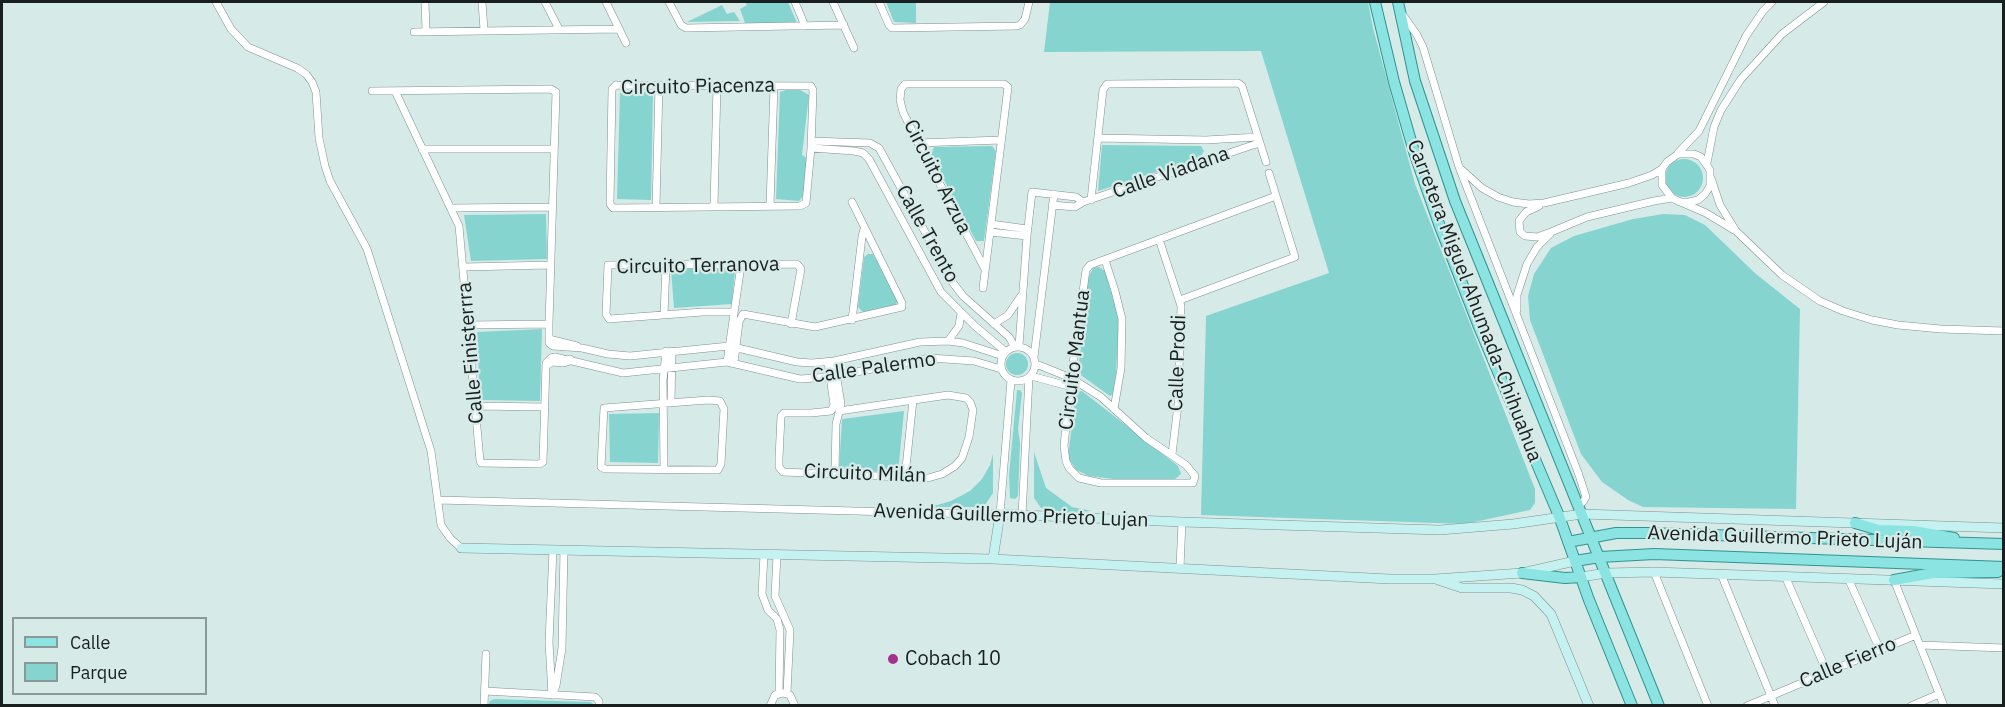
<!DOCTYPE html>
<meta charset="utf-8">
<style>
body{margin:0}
#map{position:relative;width:2005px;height:707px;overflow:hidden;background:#d6eae8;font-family:"IBM Plex Sans",sans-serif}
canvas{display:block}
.frame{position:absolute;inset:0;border:3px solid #181f1e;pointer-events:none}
.legend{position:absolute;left:12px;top:617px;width:195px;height:78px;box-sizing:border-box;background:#d6eae8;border:2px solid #8a9997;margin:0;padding:8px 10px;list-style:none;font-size:18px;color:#181f1e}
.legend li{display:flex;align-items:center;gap:12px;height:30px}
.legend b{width:30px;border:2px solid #8a9997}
</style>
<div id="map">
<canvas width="2005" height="707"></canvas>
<div class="frame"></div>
<ul class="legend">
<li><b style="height:8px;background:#8be4e1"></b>Calle</li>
<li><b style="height:16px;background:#86d4d0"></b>Parque</li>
</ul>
</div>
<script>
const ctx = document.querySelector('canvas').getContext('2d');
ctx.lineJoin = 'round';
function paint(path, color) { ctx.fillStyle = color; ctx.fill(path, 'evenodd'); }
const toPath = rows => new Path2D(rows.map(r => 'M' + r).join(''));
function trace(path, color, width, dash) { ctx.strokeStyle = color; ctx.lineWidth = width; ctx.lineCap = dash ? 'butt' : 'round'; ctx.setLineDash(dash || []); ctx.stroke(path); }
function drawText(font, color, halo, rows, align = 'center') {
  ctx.font = font + ' "IBM Plex Sans",sans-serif'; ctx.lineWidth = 4.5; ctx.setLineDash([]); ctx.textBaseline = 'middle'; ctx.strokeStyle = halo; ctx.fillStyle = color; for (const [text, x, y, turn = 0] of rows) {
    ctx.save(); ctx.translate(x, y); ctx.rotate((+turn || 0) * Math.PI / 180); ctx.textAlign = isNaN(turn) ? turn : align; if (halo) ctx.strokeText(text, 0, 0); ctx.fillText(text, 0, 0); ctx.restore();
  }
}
const green = toPath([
 [745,2,788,2,797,23,745,23,740,9,747,5],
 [886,2,916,2,916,23,894,22],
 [1050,2,1368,2,1373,28,1415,184,1535,489,1535,503,1530,510,1465,524,1201,515,1206,316,1329,273,1261,51,1044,52],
 [722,5,727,14,734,12,740,21,687,22],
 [786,90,800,90,809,95,802,155,809,159,803,196,799,201,776,199,780,92],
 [653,92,651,200,617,199,620,93],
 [1102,145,1201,146,1204,151,1200,158,1098,191],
 [992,146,996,151,984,241,976,241,931,155,934,147],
 '1665 178a19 19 0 1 1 38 0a19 19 0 1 1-38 0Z',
 [546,214,547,259,471,261,464,215],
 [1663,214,1685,215,1705,225,1756,274,1800,309,1796,509,1643,507,1628,500,1602,482,1581,454,1530,320,1528,296,1534,274,1551,248,1574,236,1633,219],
 [868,254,873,254,898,301,895,306,863,312,858,307,864,257],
 [1099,267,1105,271,1119,319,1115,393,1110,396,1078,373,1087,281,1093,268],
 [671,269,735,269,732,304,674,308],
 [542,329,540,401,480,400,477,332],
 '1006 364a11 11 0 1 1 22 0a11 11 0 1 1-22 0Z',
 [1017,390,1020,390,1022,393,1018,429,1020,444,1018,496,1015,499,1010,498,1009,475],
 [1082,391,1178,466,1181,474,1174,480,1113,479,1089,476,1076,470,1069,459,1069,449,1076,392],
 [904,411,898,473,839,469,842,419],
 [659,413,658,463,610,462,609,414],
 [1034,452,1046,488,1072,507,1092,511,1057,513,1041,508,1034,498],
 [993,454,993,493,985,505,976,507,930,507,951,501,970,491,982,479,990,465],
 [494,699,590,702,595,705,488,705,490,701]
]);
const street = toPath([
 [216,2,231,29,248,47,297,68,306,74,312,82,316,92,319,138,325,166,330,181,367,249,431,451,441,525,450,538,461,548],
 [425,2,426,31],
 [482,2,484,30],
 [545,2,559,29],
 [606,2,626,43],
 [669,2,681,25,686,28,844,25],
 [795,2,805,26],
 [833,2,854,48],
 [879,2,889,25,892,28,1017,26,1020,25,1025,19,1029,2],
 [1403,15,1417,35,1423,47,1459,167,1579,475,1586,497,1583,502,1579,505],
 [414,32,619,29],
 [616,85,811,86,813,90,811,148,806,203,800,206,613,208,610,204,612,89,616,85],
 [372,91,551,89,556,92,549,324,549,343,553,346,582,348,608,354,630,356,729,346,797,362,812,363,834,361,920,342,948,341,963,343,1003,356],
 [395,91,459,226,480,461,481,463,539,464,543,462,546,363,551,358,555,357,623,373,727,362,800,379,830,377,930,358,974,361,1001,369],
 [1098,138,1206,140,1258,137],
 [811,141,870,143,879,148,953,283,963,296,1009,337,1015,347],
 [918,143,1001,140],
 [811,148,854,151,863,153,869,159,941,292,975,326,1006,352],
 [422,149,554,149],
 [1678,153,1699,131,1746,36,1763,11,1772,2],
 [1707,163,1714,127,1721,110,1741,79,1782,34,1824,2],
 [1462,170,1482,188,1498,197,1513,202,1529,204,1544,203,1629,183,1652,175,1662,169],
 [1711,178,1720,205,1736,231,1782,275,1820,301,1843,311,1872,320,1898,325,1941,329,2004,331],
 [1091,200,1103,90,1107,84,1238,83,1242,86,1266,162],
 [1680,202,1689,202,1698,200,1705,194,1710,186,1710,170,1701,157,1694,154,1678,154,1667,162,1662,169,1662,185,1672,198,1676,200,1706,213,1734,230],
 [770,205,774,86],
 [1052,205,1075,207,1083,202,1259,143],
 [714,206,717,86],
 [1539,206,1526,212,1519,221,1520,232,1525,236,1537,237,1551,232,1587,217,1654,201,1672,198],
 [656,207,659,85],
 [451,208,552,207],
 [991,224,1027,229],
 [990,232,1027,236],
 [1159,239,1181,306,1178,405,1172,454],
 [1105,260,1115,291,1122,319,1121,368,1114,409],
 [464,267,551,265],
 [983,288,1008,87,1004,84,905,84,901,89,900,100,903,112,918,143,985,269],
 [1180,300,1295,257,1269,173],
 [1517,310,1517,295,1527,264,1537,247,1550,234],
 [734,312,703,312,609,319,606,314,608,265,797,264,801,269,791,324],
 [664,315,666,265],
 [852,320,862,237,864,229],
 [994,324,1008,315,1021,296],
 [468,325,549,324],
 [549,339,577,346],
 [948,341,959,326,961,313],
 [1019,346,1027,236,1032,192,1076,197,1083,202],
 '1001 364a17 17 0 1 1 34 0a17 17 0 1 1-34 0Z',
 [1034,357,1054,194],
 [834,361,841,404,836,424,835,473],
 [727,362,741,265],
 [828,362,834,405,831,411,811,413,784,413,781,416,779,458,779,467,783,472,928,478,942,474,955,466,962,458,969,437,973,410,970,402,966,398,948,395,839,411],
 [734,363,739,322,743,314,815,327,902,307,902,303,852,202],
 [1036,364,1071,378,1101,397,1146,438,1186,465,1195,476,1193,483,1101,483,1079,478,1069,468,1066,461,1064,446,1071,378,1086,270,1090,265,1276,196],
 [546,366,552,362,564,363,570,361,570,359],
 [1031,376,1072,387],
 [708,400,720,401,724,409,721,464,718,470,605,469,601,467,604,408,708,400],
 [671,402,672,351],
 [475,406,545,407],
 [664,469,663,381,666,351],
 [905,477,913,400],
 [438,500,931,513,1000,514,1011,380],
 [1022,515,1029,377],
 [764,554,762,594,768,610,777,619,780,630,779,693],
 [777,555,775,596,790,630,787,693],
 [1180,567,1182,522],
 [1654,572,1708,706],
 [1721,574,1775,706],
 [1785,576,1827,672],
 [1848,578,1880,650],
 [1894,580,1944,706],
 [1920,645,2004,648],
 [485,691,595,697,599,701,599,706],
 [552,695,556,686,562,648,564,550],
 [552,695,549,642,553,550],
 [484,706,486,654],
 [770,706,775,695,783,693,790,695,795,706],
 [1747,706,1916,635],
 [1911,706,1939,694]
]);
const secondary = toPath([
 [461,548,993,559,1390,579,1435,579,1522,573,1575,561],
 [993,559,1000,514,1182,522,1440,530,1513,524,1582,514,2004,528],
 [1581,577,1606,573,1654,572,2004,584],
 [1438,580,1462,588,1511,588,1522,590,1534,596,1551,614,1589,706]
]);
const primary = toPath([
 [1375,2,1394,82,1415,155,1439,224,1479,327,1559,516,1589,600,1632,706],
 [1398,2,1415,81,1455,201,1659,706],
 [1855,523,1879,530,1913,531,1954,538],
 [1568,542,1616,533,1647,533,2004,544],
 [1575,561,1600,557,1654,554,2004,567],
 [1522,573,1565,578,1581,577],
 [1894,580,1933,573,1998,572]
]);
const markers = [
 [893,659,6,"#a4318b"]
];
const streetNames = [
 ["Circuito Piacenza",698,87,-1],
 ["Calle Viadana",1171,173,-19],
 ["Circuito Arzua",937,177,63],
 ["Calle Trento",927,234,61],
 ["Circuito Terranova",698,266,-1],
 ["Carretera Miguel Ahumada-Chihuahua",1474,301,69],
 ["Calle Finisterrra",471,353,-95],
 ["Circuito Mantua",1075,360,-83],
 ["Calle Prodi",1178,363,-88],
 ["Calle Palermo",874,368,-8],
 ["Circuito Milán",865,474,2],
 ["Avenida Guillermo Prieto Lujan",1011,516,2],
 ["Avenida Guillermo Prieto Luján",1785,538,2],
 ["Calle Fierro",1848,663,-23]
];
const poiNames = [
 ["Cobach 10",905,659]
];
paint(green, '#86d4d0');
trace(street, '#7f9190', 8);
trace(secondary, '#7f9190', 10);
trace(primary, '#309390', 12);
trace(street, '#fff', 7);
trace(secondary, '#c5f2f0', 9);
trace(primary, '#8be4e1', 10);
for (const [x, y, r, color] of markers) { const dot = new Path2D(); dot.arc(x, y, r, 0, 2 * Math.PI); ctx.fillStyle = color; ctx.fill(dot); trace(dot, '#d6eae8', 2); }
drawText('20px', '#181f1e', '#d6eae8', streetNames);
drawText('20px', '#181f1e', '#d6eae8', poiNames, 'left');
</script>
